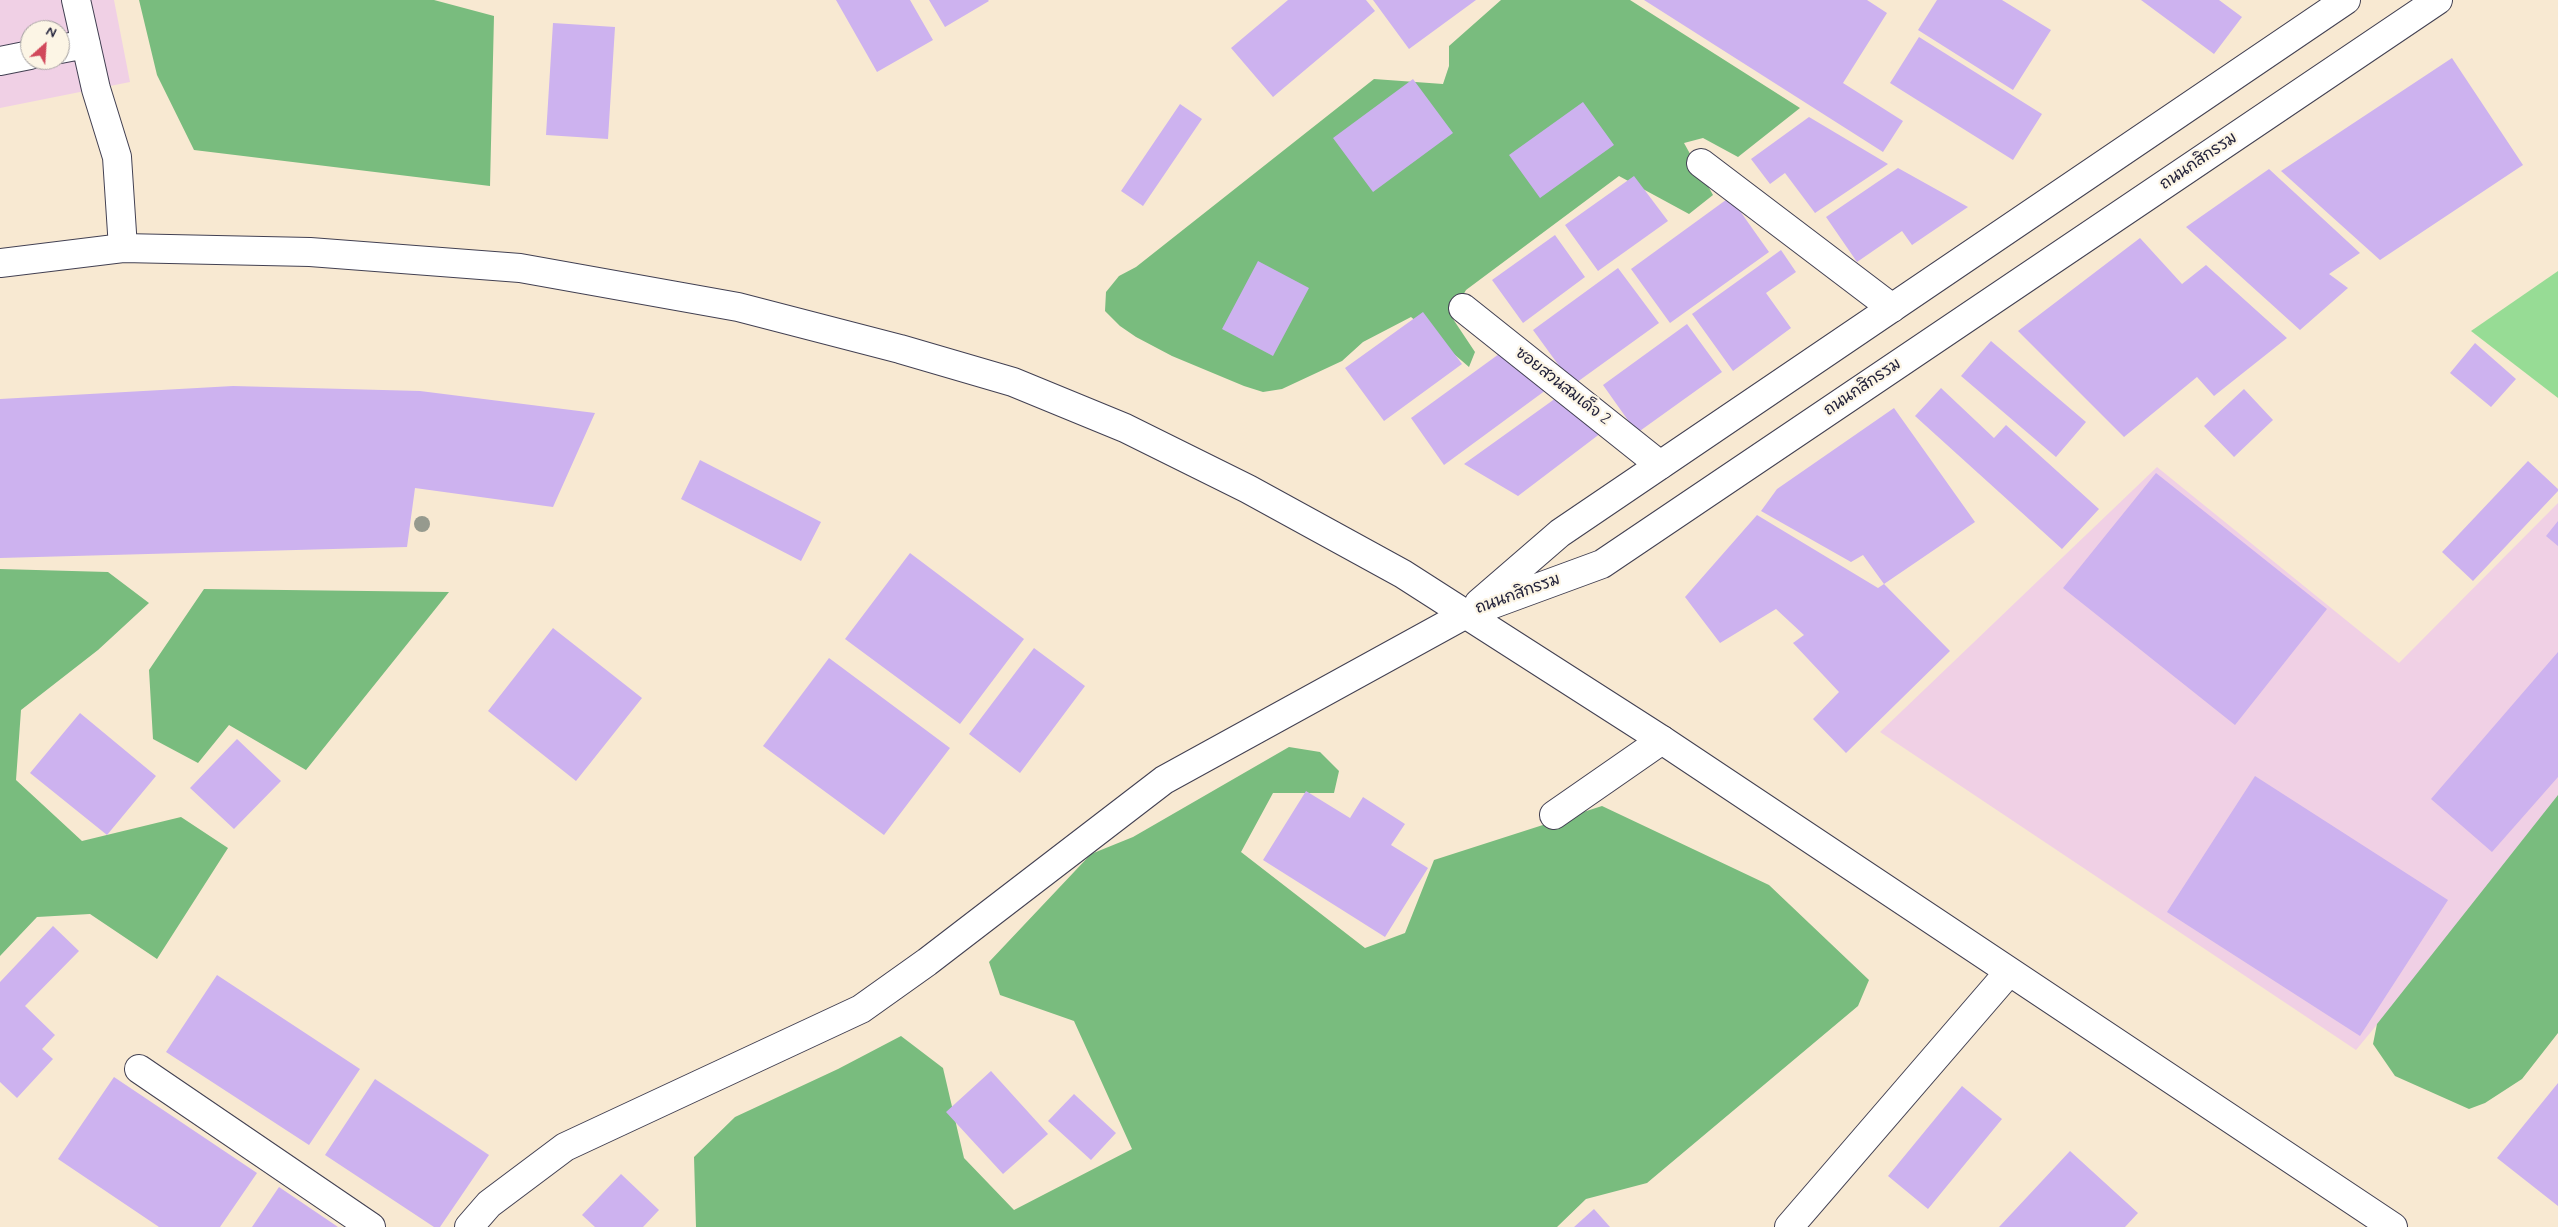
<!DOCTYPE html>
<meta charset="utf-8">
<style>
body{margin:0}
#map{position:relative;width:2558px;height:1227px;overflow:hidden;background:#f8e9d2;font-family:Mynerve,sans-serif}
canvas{display:block}
.north{position:absolute;left:20px;top:20px;width:50px;height:50px;box-sizing:border-box;background:#fcf5e5;border:1px solid #a5a1a1;border-radius:50%;rotate:26deg;font-size:14px;font-weight:700;line-height:20px;text-align:center;color:#22223b}
.north::after{content:'';display:block;margin:auto;width:18px;height:22px;background:#d1495b;clip-path:polygon(50% 0,100% 100%,50% 72%,0 100%)}
</style>
<div id="map">
<canvas width="2558" height="1227"></canvas>
<div class="north">N</div>
</div>
<script>
const ctx = document.querySelector('canvas').getContext('2d');
ctx.lineJoin = 'round';
function paint(path, color) { ctx.fillStyle = color; ctx.fill(path, 'evenodd'); }
const toPath = rows => new Path2D(rows.map(r => 'M' + r).join(''));
function trace(path, color, width, dash) { ctx.strokeStyle = color; ctx.lineWidth = width; ctx.lineCap = dash ? 'butt' : 'round'; ctx.setLineDash(dash || []); ctx.stroke(path); }
function drawText(font, color, halo, rows, align = 'center') {
  ctx.font = font + ' Mynerve,"Playpen Sans Thai",sans-serif'; ctx.lineWidth = 4.5; ctx.setLineDash([]); ctx.textBaseline = 'middle'; ctx.strokeStyle = halo; ctx.fillStyle = color; for (const [text, x, y, turn = 0] of rows) {
    ctx.save(); ctx.translate(x, y); ctx.rotate((+turn || 0) * Math.PI / 180); ctx.textAlign = isNaN(turn) ? turn : align; if (halo) ctx.strokeText(text, 0, 0); ctx.fillText(text, 0, 0); ctx.restore();
  }
}
const built = toPath([
 [0,0,114,0,130,82,0,108],
 [30,30,60,30,60,60,30,60],
 [2157,467,2399,663,2558,503,2558,806,2356,1050,1880,732]
]);
const green = toPath([
 [2558,271,2558,398,2471,331]
]);
const forest = toPath([
 [139,0,434,0,494,16,490,186,194,150,157,75],
 [1501,0,1630,0,1800,108,1738,157,1703,138,1684,143,1713,195,1689,214,1619,176,1466,290,1451,316,1475,352,1469,367,1411,317,1363,342,1342,361,1282,389,1263,392,1244,386,1172,356,1136,337,1120,326,1105,311,1106,292,1119,276,1136,267,1374,79,1443,84,1449,66,1449,46],
 [0,569,108,572,149,603,98,650,21,710,16,780,82,841,181,817,228,848,157,959,90,914,37,917,0,956],
 [204,589,449,592,306,770,229,725,198,763,153,739,149,670],
 [1289,747,1320,752,1339,771,1334,793,1273,793,1241,852,1365,948,1405,933,1434,860,1602,806,1769,885,1869,980,1858,1006,1647,1183,1586,1199,1557,1227,696,1227,694,1157,735,1117,838,1069,901,1036,943,1068,964,1158,1014,1210,1132,1149,1074,1021,1000,995,989,962,1091,854,1133,837],
 [2558,795,2558,1033,2522,1079,2485,1103,2469,1109,2395,1076,2373,1044,2377,1024]
]);
const building = toPath([
 [836,0,910,0,933,40,877,72],
 [929,0,988,0,989,1,945,27],
 [1288,0,1366,0,1375,11,1273,97,1231,48],
 [1373,0,1476,0,1409,49],
 [1644,0,1867,0,1887,13,1843,83,1903,121,1883,152],
 [1937,0,2002,0,2051,30,2013,90,1918,30],
 [2141,0,2219,0,2242,17,2214,54],
 [553,23,615,27,608,139,546,135],
 [1919,37,2042,114,2013,160,1890,83],
 [2452,58,2523,165,2380,260,2281,171],
 [1413,79,1453,133,1373,192,1333,138],
 [1583,102,1614,145,1540,198,1509,155],
 [1180,104,1202,119,1143,206,1121,191],
 [1809,117,1888,164,1815,213,1785,173,1770,184,1751,159],
 [1898,168,1968,207,1912,245,1902,231,1857,262,1826,217],
 [2269,169,2360,253,2329,274,2348,288,2300,330,2186,227],
 [1634,176,1668,221,1598,271,1565,225],
 [1730,197,1769,252,1670,323,1631,269],
 [1555,235,1585,277,1523,323,1492,280],
 [2140,238,2182,284,2206,265,2287,338,2214,396,2197,377,2124,437,2018,331],
 [1781,250,1796,272,1766,293,1791,328,1733,371,1692,314],
 [1258,261,1309,288,1273,356,1222,329],
 [1618,268,1659,323,1573,385,1533,330],
 [1423,312,1462,364,1384,421,1345,368],
 [1687,324,1722,372,1637,433,1603,385],
 [1991,341,2086,422,2056,457,1961,376],
 [2475,343,2516,379,2491,407,2450,373],
 [1499,354,1546,390,1444,465,1411,418],
 [233,386,420,391,595,413,553,507,415,488,407,547,0,558,0,399],
 [1941,388,1994,438,2006,425,2099,509,2062,549,1915,416],
 [2244,389,2273,420,2234,457,2204,426],
 [1556,398,1601,433,1518,496,1464,464],
 [1894,408,1975,522,1884,584,1863,555,1851,562,1761,511,1777,489],
 [700,460,821,522,801,561,681,499],
 [2528,461,2558,489,2558,491,2473,581,2442,552],
 [2156,473,2327,609,2235,725,2063,588],
 [1757,515,1878,588,1884,584,1950,651,1846,753,1813,719,1839,692,1793,643,1804,635,1776,609,1720,643,1685,597],
 [2558,521,2558,546,2546,536],
 [910,553,1024,639,960,724,845,639],
 [553,628,642,698,576,781,488,711],
 [1034,648,1085,686,1020,773,969,734],
 [2558,652,2558,777,2492,852,2431,799],
 [829,658,950,748,884,835,763,746],
 [80,713,156,776,107,835,30,773],
 [237,739,281,781,234,829,190,788],
 [2255,776,2448,900,2360,1036,2167,912],
 [1306,791,1350,818,1363,797,1405,824,1391,845,1428,868,1385,937,1263,860],
 [53,926,79,951,25,1006,55,1035,42,1049,53,1059,17,1098,0,1082,0,982],
 [217,975,360,1069,309,1145,166,1052],
 [991,1071,1048,1134,1003,1174,946,1112],
 [114,1077,257,1173,220,1227,159,1227,58,1159],
 [375,1079,489,1155,440,1227,434,1227,325,1155],
 [2558,1083,2558,1206,2497,1158],
 [1962,1086,2002,1119,1928,1209,1888,1176],
 [1074,1094,1116,1133,1091,1160,1048,1121],
 [2070,1151,2138,1213,2125,1227,1999,1227],
 [621,1174,659,1210,643,1227,595,1227,582,1215],
 [279,1187,338,1227,252,1227],
 [1594,1209,1610,1227,1574,1227]
]);
const minor = toPath([
 [76,0,96,89,117,157,123,248],
 [60,49,86,44],
 [0,61,30,55],
 [1701,163,1892,308],
 [1463,308,1660,465],
 [1554,815,1662,740],
 [139,1069,371,1227],
 [469,1227,489,1204,565,1147,861,1009,927,962,1164,780,1466,614],
 [1789,1227,2009,972]
]);
const major = toPath([
 [0,263,123,248,310,252,520,268,738,307,900,349,1013,382,1125,428,1248,489,1403,574,1662,740,2393,1227],
 [1479,603,1560,533,2346,0],
 [1466,614,1602,564,2438,0]
]);
const trees = [
 [422,524]
];
const streetNames = [
 ["ถนนกสิกรรม",2199,162,-34],
 ["ซอยสวนสมเด็จ 2",1562,387,38],
 ["ถนนกสิกรรม",1863,388,-34],
 ["ถนนกสิกรรม",1518,595,-20]
];
paint(built, '#f0d0e5');
paint(green, '#97dc95');
paint(forest, '#79bc7e');
paint(building, '#cdb2ef');
trace(minor, '#424052', 30);
trace(major, '#424052', 30);
trace(minor, '#fff', 28);
trace(major, '#fff', 28);
ctx.fillStyle = '#969a8e';
for (const [x, y] of trees) { ctx.beginPath(); ctx.arc(x, y, 8, 0, 2 * Math.PI); ctx.fill(); }
drawText('16px', '#22223b', '#fcf5e5', streetNames);
</script>
